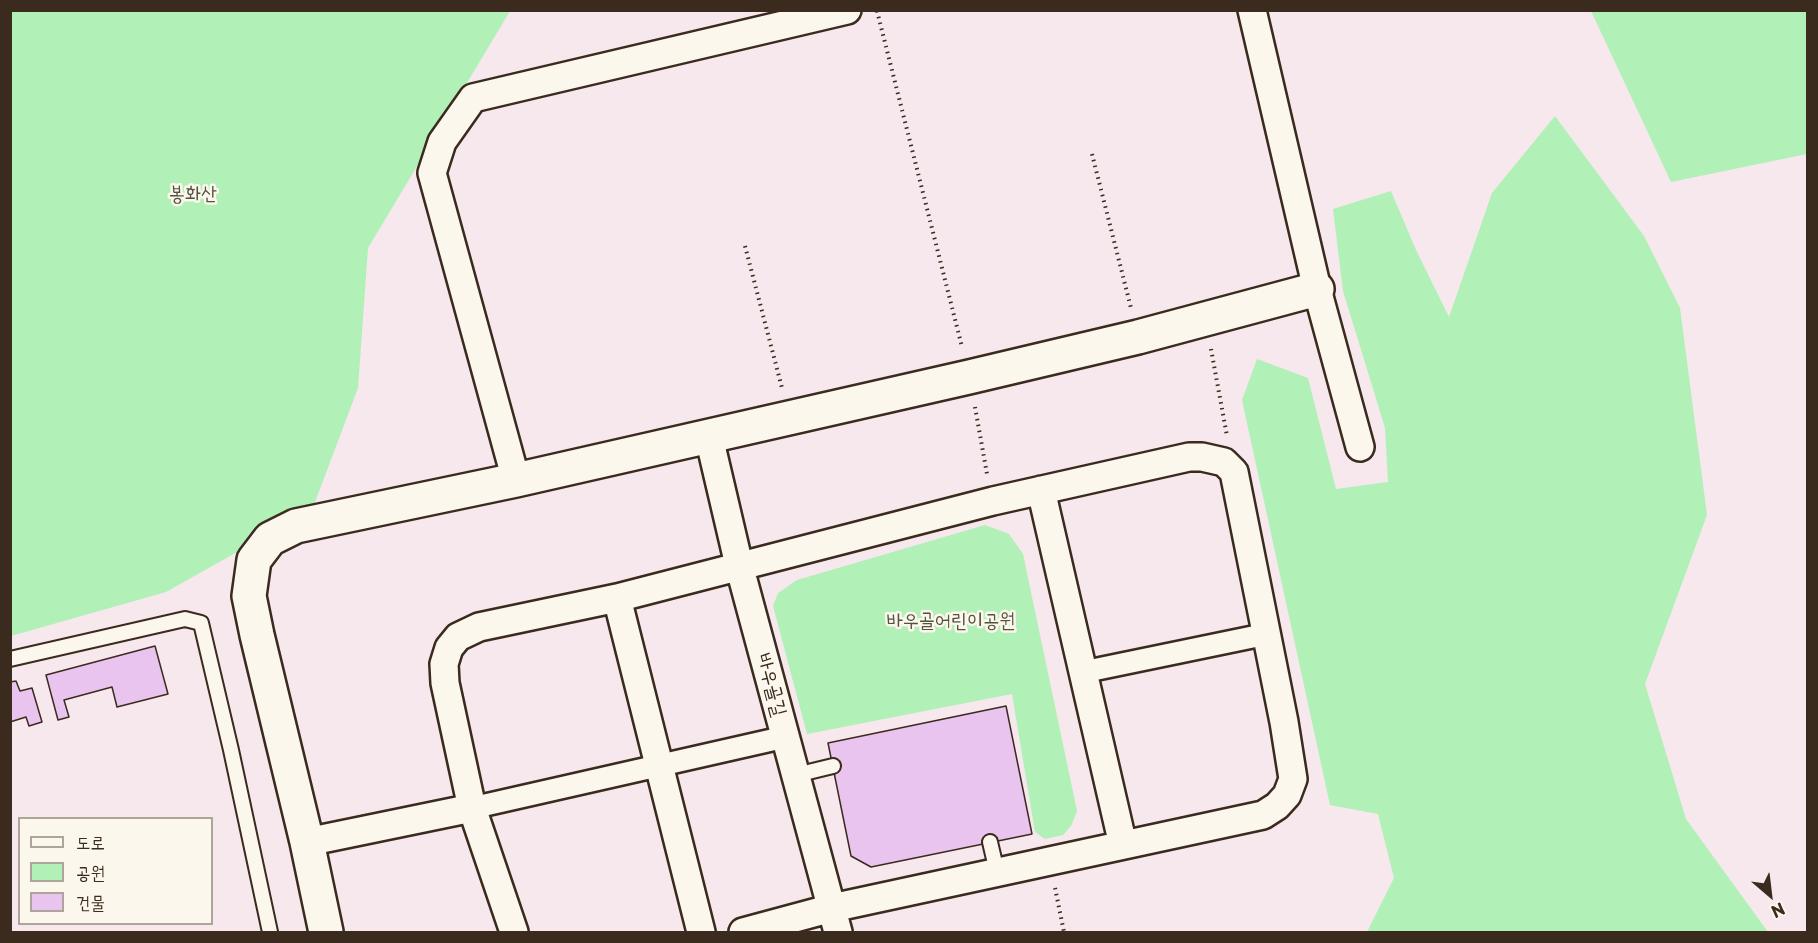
<!DOCTYPE html>
<meta charset="utf-8">
<style>
body{margin:0}
#map{position:relative;width:1818px;height:943px;overflow:hidden;background:#f6e8ed;font-family:"Playpen Sans","Poor Story",sans-serif}
canvas{display:block}
.frame{position:absolute;inset:0;border:12px solid #3b2a1e;pointer-events:none}
.legend{position:absolute;left:18px;top:817px;width:195px;height:108px;box-sizing:border-box;background:#fbf7ec;border:2px solid #aea59a;margin:0;padding:8px 10px;list-style:none;font-size:18px;color:#3b2a1e}
.legend li{display:flex;align-items:center;gap:12px;height:30px}
.legend b{width:30px;border:2px solid #aea59a}
.north{position:absolute;left:1740px;top:865px;width:60px;height:60px;-webkit-text-stroke:4px #fbf7ec;paint-order:stroke;rotate:152deg;font-size:16px;font-weight:700;line-height:24px;text-align:center;color:#3b2a1e}
.north::after{content:'';display:block;margin:auto;width:21px;height:27px;background:#3b2a1e;clip-path:polygon(50% 0,100% 100%,50% 72%,0 100%)}
</style>
<div id="map">
<canvas width="1818" height="943"></canvas>
<div class="frame"></div>
<ul class="legend">
<li><b style="height:8px;background:#fbf7ec"></b>도로</li>
<li><b style="height:16px;background:#b1f0b7"></b>공원</li>
<li><b style="height:16px;background:#e9c4ee"></b>건물</li>
</ul>
<div class="north">N</div>
</div>
<script>
const ctx = document.querySelector('canvas').getContext('2d');
ctx.lineJoin = 'round';
function paint(path, color) { ctx.fillStyle = color; ctx.fill(path, 'evenodd'); }
const toPath = rows => new Path2D(rows.map(r => 'M' + r).join(''));
function trace(path, color, width, dash) { ctx.strokeStyle = color; ctx.lineWidth = width; ctx.lineCap = dash ? 'butt' : 'round'; ctx.setLineDash(dash || []); ctx.stroke(path); }
function drawText(font, color, halo, rows, align = 'center') {
  ctx.font = font + ' "Playpen Sans","Poor Story",sans-serif'; ctx.lineWidth = 5; ctx.setLineDash([]); ctx.textBaseline = 'middle'; ctx.strokeStyle = halo; ctx.fillStyle = color; for (const [text, x, y, turn = 0] of rows) {
    ctx.save(); ctx.translate(x, y); ctx.rotate((+turn || 0) * Math.PI / 180); ctx.textAlign = isNaN(turn) ? turn : align; if (halo) ctx.strokeText(text, 0, 0); ctx.fillText(text, 0, 0); ctx.restore();
  }
}
const green = toPath([
 [11,11,510,11,368,248,358,388,312,510,166,592,11,636],
 [1591,11,1807,11,1807,154,1671,182],
 [1555,116,1644,236,1680,308,1707,515,1645,684,1686,819,1768,932,1367,932,1394,878,1378,814,1330,805,1242,400,1257,359,1308,378,1336,489,1388,482,1385,428,1343,291,1333,209,1391,191,1416,250,1449,317,1492,193],
 [985,525,1009,534,1023,554,1077,811,1071,826,1063,835,1045,839,1035,832,1012,694,807,734,773,606,778,593,797,580]
]);
const building = toPath([
 [155,646,168,694,117,707,112,687,64,700,69,717,58,720,46,675,155,646],
 [16,681,20,691,32,688,42,722,29,726,26,717,10,722,10,682,16,681],
 [1006,706,1032,834,871,867,851,856,828,743,1006,706]
]);
const path = toPath([
 [877,11,962,347],
 [1092,154,1131,308],
 [745,246,782,388],
 [1211,349,1227,436],
 [975,407,987,474],
 [1055,888,1064,932]
]);
const service = toPath([
 [10,659,185,619,201,623,231,750,270,932],
 [796,775,833,766],
 [990,842,997,872]
]);
const pedestrian = toPath([
 [1083,672,1267,634],
 [472,808,785,737]
]);
const minor = toPath([
 [1252,10,1317,289,1360,447],
 [709,437,739,565,838,932],
 [516,480,432,173,442,142,473,98,847,10],
 [1041,490,1123,845],
 [617,598,701,932],
 [307,842,472,808],
 [514,932,472,808,445,683,444,664,449,648,458,637,479,627,617,598,993,501,1189,457,1202,457,1224,462,1234,472,1284,722,1293,779,1287,795,1277,806,1263,815,832,908,743,932]
]);
const tertiary = toPath([
 [326,932,307,842,257,635,249,596,254,560,270,539,296,526,516,480,969,377,1138,337,1317,289]
]);
const parkNames = [
 ["봉화산",193,194],
 ["바우골어린이공원",951,621]
];
const streetNames = [
 ["바우골길",771,685,75]
];
paint(green, '#b1f0b7');
paint(building, '#e9c4ee');
trace(building, '#3b2a1e', 1.5);
trace(service, '#3b2a1e', 18);
trace(pedestrian, '#3b2a1e', 26);
trace(minor, '#3b2a1e', 32);
trace(tertiary, '#3b2a1e', 38);
trace(path, '#3b2a1e', 4, [1.5, 4.5]);
trace(service, '#fbf7ec', 14);
trace(pedestrian, '#fbf7ec', 21);
trace(minor, '#fbf7ec', 27);
trace(tertiary, '#fbf7ec', 33);
drawText('20px', '#53523d', '#fbf7ec', parkNames);
drawText('20px', '#3b2a1e', '#fbf7ec', streetNames);
</script>
